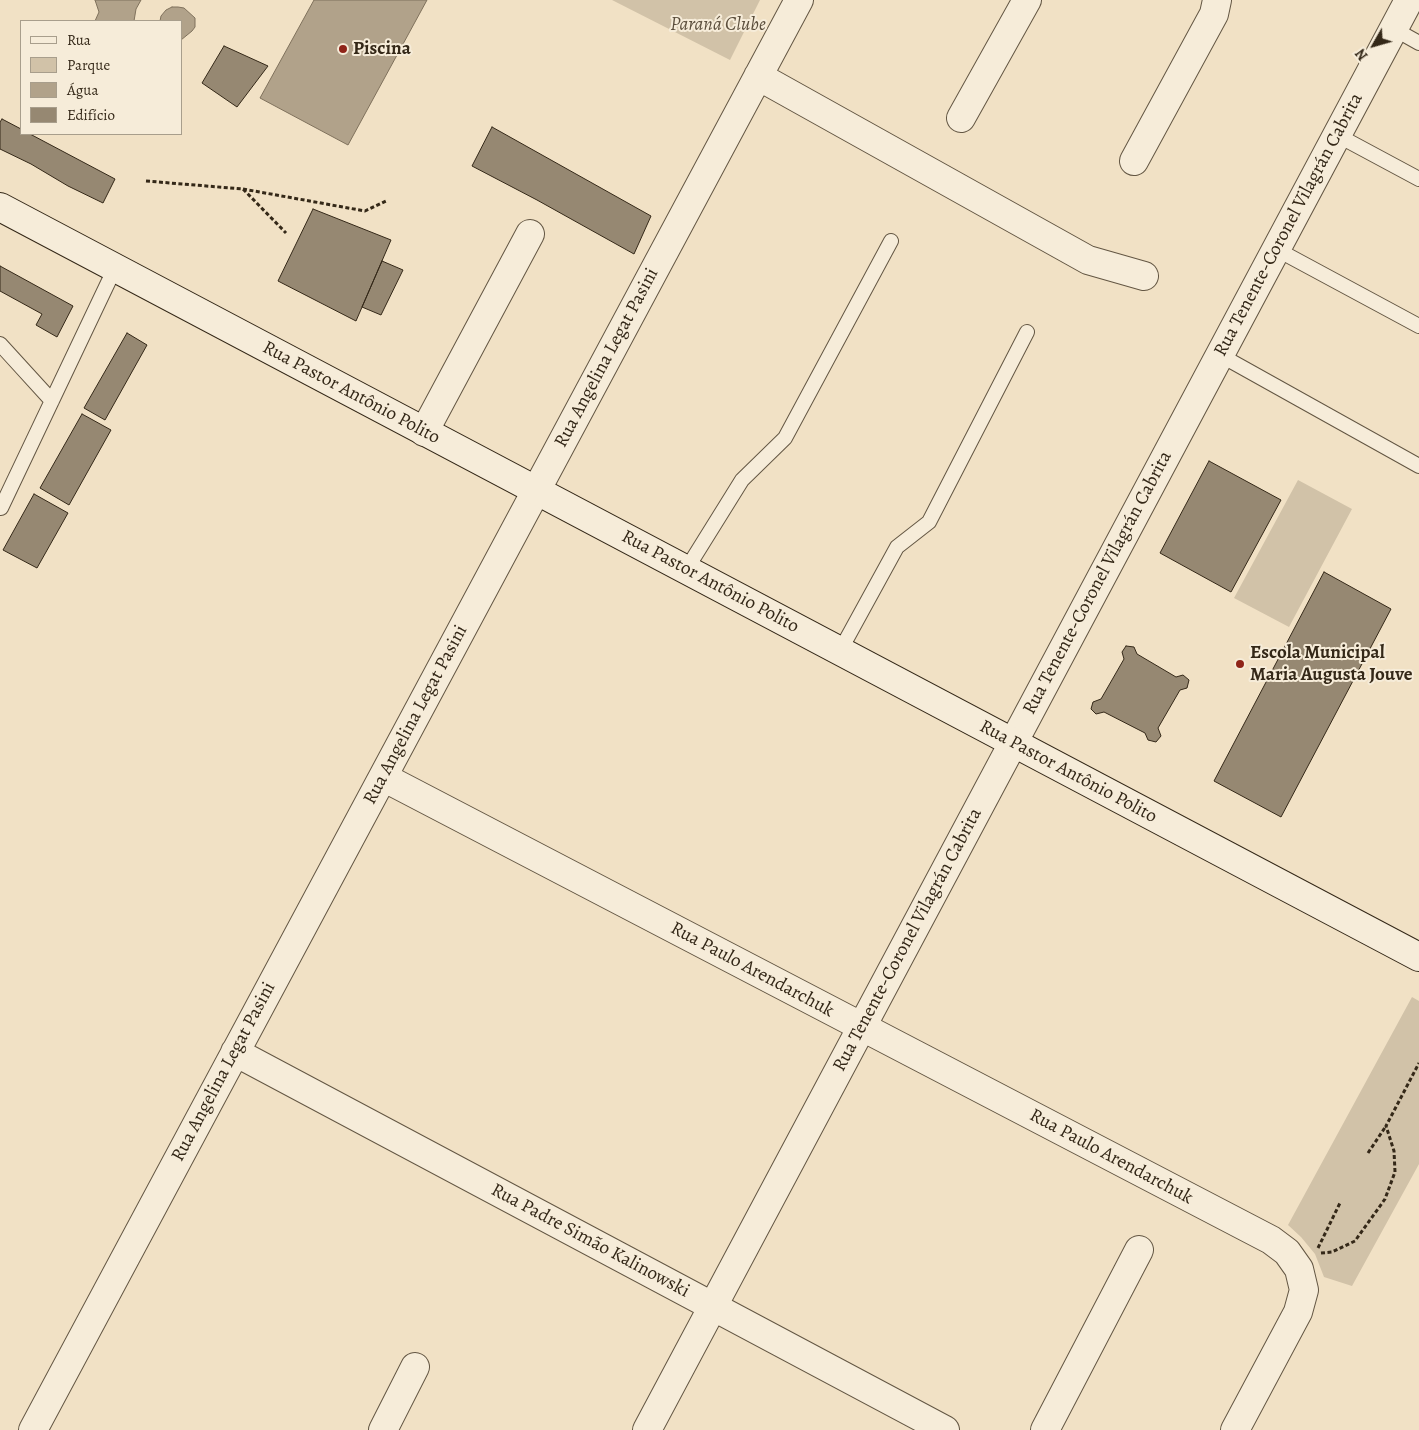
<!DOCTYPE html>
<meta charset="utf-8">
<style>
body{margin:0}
#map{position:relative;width:1419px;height:1430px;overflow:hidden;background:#f1e1c5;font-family:Alegreya,serif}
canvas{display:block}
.legend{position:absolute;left:20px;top:20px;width:162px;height:115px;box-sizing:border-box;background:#f6ecd9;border:1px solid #a89e8c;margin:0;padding:6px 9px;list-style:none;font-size:15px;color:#342818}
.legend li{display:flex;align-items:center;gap:10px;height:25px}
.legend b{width:25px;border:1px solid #a89e8c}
.north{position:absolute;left:1349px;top:20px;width:50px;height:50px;-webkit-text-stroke:4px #f6ecd9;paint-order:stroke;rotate:232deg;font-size:14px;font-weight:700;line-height:20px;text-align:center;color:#342818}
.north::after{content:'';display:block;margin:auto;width:18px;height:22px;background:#342818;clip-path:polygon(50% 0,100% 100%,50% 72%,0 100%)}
</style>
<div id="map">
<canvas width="1419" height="1430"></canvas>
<ul class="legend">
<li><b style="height:6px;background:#f6ecd9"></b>Rua</li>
<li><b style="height:14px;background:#d1c2a8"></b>Parque</li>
<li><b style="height:14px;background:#b1a28a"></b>Água</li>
<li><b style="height:14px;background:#968872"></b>Edifício</li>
</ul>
<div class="north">N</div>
</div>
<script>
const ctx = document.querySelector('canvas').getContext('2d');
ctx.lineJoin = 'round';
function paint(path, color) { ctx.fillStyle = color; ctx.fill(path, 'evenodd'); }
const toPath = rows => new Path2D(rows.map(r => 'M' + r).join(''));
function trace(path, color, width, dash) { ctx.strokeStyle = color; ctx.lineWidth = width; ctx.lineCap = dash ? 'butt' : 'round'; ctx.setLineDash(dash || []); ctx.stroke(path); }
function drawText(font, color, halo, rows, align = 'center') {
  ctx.font = font + ' Alegreya,serif'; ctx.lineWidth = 4; ctx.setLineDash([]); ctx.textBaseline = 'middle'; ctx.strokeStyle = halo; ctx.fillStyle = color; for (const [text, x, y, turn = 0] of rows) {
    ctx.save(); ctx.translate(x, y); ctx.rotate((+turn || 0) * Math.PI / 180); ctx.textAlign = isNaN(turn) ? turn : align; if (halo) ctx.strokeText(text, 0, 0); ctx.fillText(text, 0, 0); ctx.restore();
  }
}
const green = toPath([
 [612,0,760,0,730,60],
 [1298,480,1352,509,1289,627,1234,598],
 [1412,997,1419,1001,1419,1164,1352,1286,1324,1277,1315,1254,1301,1237,1288,1225]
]);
const water = toPath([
 [95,0,141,0,136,9,134,21,95,21,99,12,95,0],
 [314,0,427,0,348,145,260,98,314,0],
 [172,7,178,7,184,8,195,18,195,27,192,31,181,40,181,21,160,21,161,16,166,10,172,7]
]);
const building = toPath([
 [224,46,268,66,237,107,202,83,224,46],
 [2,119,21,129,21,134,30,134,115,179,103,203,68,186,31,164,0,149,0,122,2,119],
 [492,127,651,216,634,254,537,200,472,166,492,127],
 [313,209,391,240,356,321,278,281,313,209],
 [382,261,403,270,381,315,362,307,382,261],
 [0,266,73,306,57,337,36,325,42,314,0,291,0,266],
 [127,333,147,345,105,420,84,408,127,333],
 [82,414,111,430,69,505,40,488,82,414],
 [1209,461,1281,500,1231,592,1160,553,1209,461],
 [34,494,68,513,37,568,3,550,34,494],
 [1324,572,1391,609,1281,817,1214,781,1324,572],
 [1126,646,1134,647,1137,654,1176,677,1183,675,1189,680,1187,688,1180,690,1158,728,1161,736,1156,742,1148,740,1145,733,1104,712,1096,714,1091,709,1093,702,1101,699,1124,659,1122,652,1126,646]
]);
const path = toPath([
 [146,181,243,189,286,233],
 [243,189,365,211,388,200],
 [1368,1153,1386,1126],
 [1318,1248,1340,1203],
 [1321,1253,1332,1252,1355,1241,1385,1199,1395,1172,1394,1151,1386,1126,1419,1063]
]);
const service = toPath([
 [1394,29,1419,43],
 [1337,135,1419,179],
 [1276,249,1419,326],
 [0,344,52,401],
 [1220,355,1419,466],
 [1,508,115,268],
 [686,570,742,480,785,438,891,241],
 [840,651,897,547,929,522,1027,332]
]);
const minor = toPath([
 [758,76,1088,260,1144,276],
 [961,118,1027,0],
 [1134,161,1214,14,1217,0],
 [424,432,530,234],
 [383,777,1271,1240,1287,1252,1299,1269,1304,1290,1298,1312,1235,1430],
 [235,1052,945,1430],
 [33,1430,799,0],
 [383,1430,415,1367],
 [647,1430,1409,0],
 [1045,1430,1139,1250]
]);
const secondary = toPath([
 [0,207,1419,957]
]);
const markers = [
 [343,49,5,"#8f2418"],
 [1240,664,5,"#8f2418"]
];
const parkNames = [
 ["Paraná Clube",718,25]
];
const poiNames = [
 ["Piscina",353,49],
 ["Escola Municipal",1250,653],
 ["Maria Augusta Jouve",1250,675]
];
const streetNames = [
 ["Rua Tenente-Coronel Vilagrán Cabrita",1289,225,-62],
 ["Rua Angelina Legat Pasini",607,358,-62],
 ["Rua Pastor Antônio Polito",351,393,28],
 ["Rua Pastor Antônio Polito",710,582,28],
 ["Rua Tenente-Coronel Vilagrán Cabrita",1098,583,-62],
 ["Rua Angelina Legat Pasini",416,715,-62],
 ["Rua Pastor Antônio Polito",1068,772,28],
 ["Rua Tenente-Coronel Vilagrán Cabrita",908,940,-62],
 ["Rua Paulo Arendarchuk",752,970,28],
 ["Rua Angelina Legat Pasini",224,1072,-62],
 ["Rua Paulo Arendarchuk",1111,1157,28],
 ["Rua Padre Simão Kalinowski",590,1241,28]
];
paint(green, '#d1c2a8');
paint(water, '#b1a28a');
trace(water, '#7f715c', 1);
paint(building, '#968872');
trace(building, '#342818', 1);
trace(service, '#635643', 16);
trace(minor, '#635643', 30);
trace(secondary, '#342818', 30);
trace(path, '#342818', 3, [4, 2.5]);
trace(service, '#f6ecd9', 14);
trace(minor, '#f6ecd9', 28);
trace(secondary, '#f6ecd9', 28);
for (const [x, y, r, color] of markers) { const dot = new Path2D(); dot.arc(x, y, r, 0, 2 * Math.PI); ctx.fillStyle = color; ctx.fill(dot); trace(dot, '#f6ecd9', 2); }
drawText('italic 19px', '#5b4e3c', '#f6ecd9', parkNames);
drawText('bold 19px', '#342818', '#f6ecd9', poiNames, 'left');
drawText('19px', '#342818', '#f6ecd9', streetNames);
</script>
